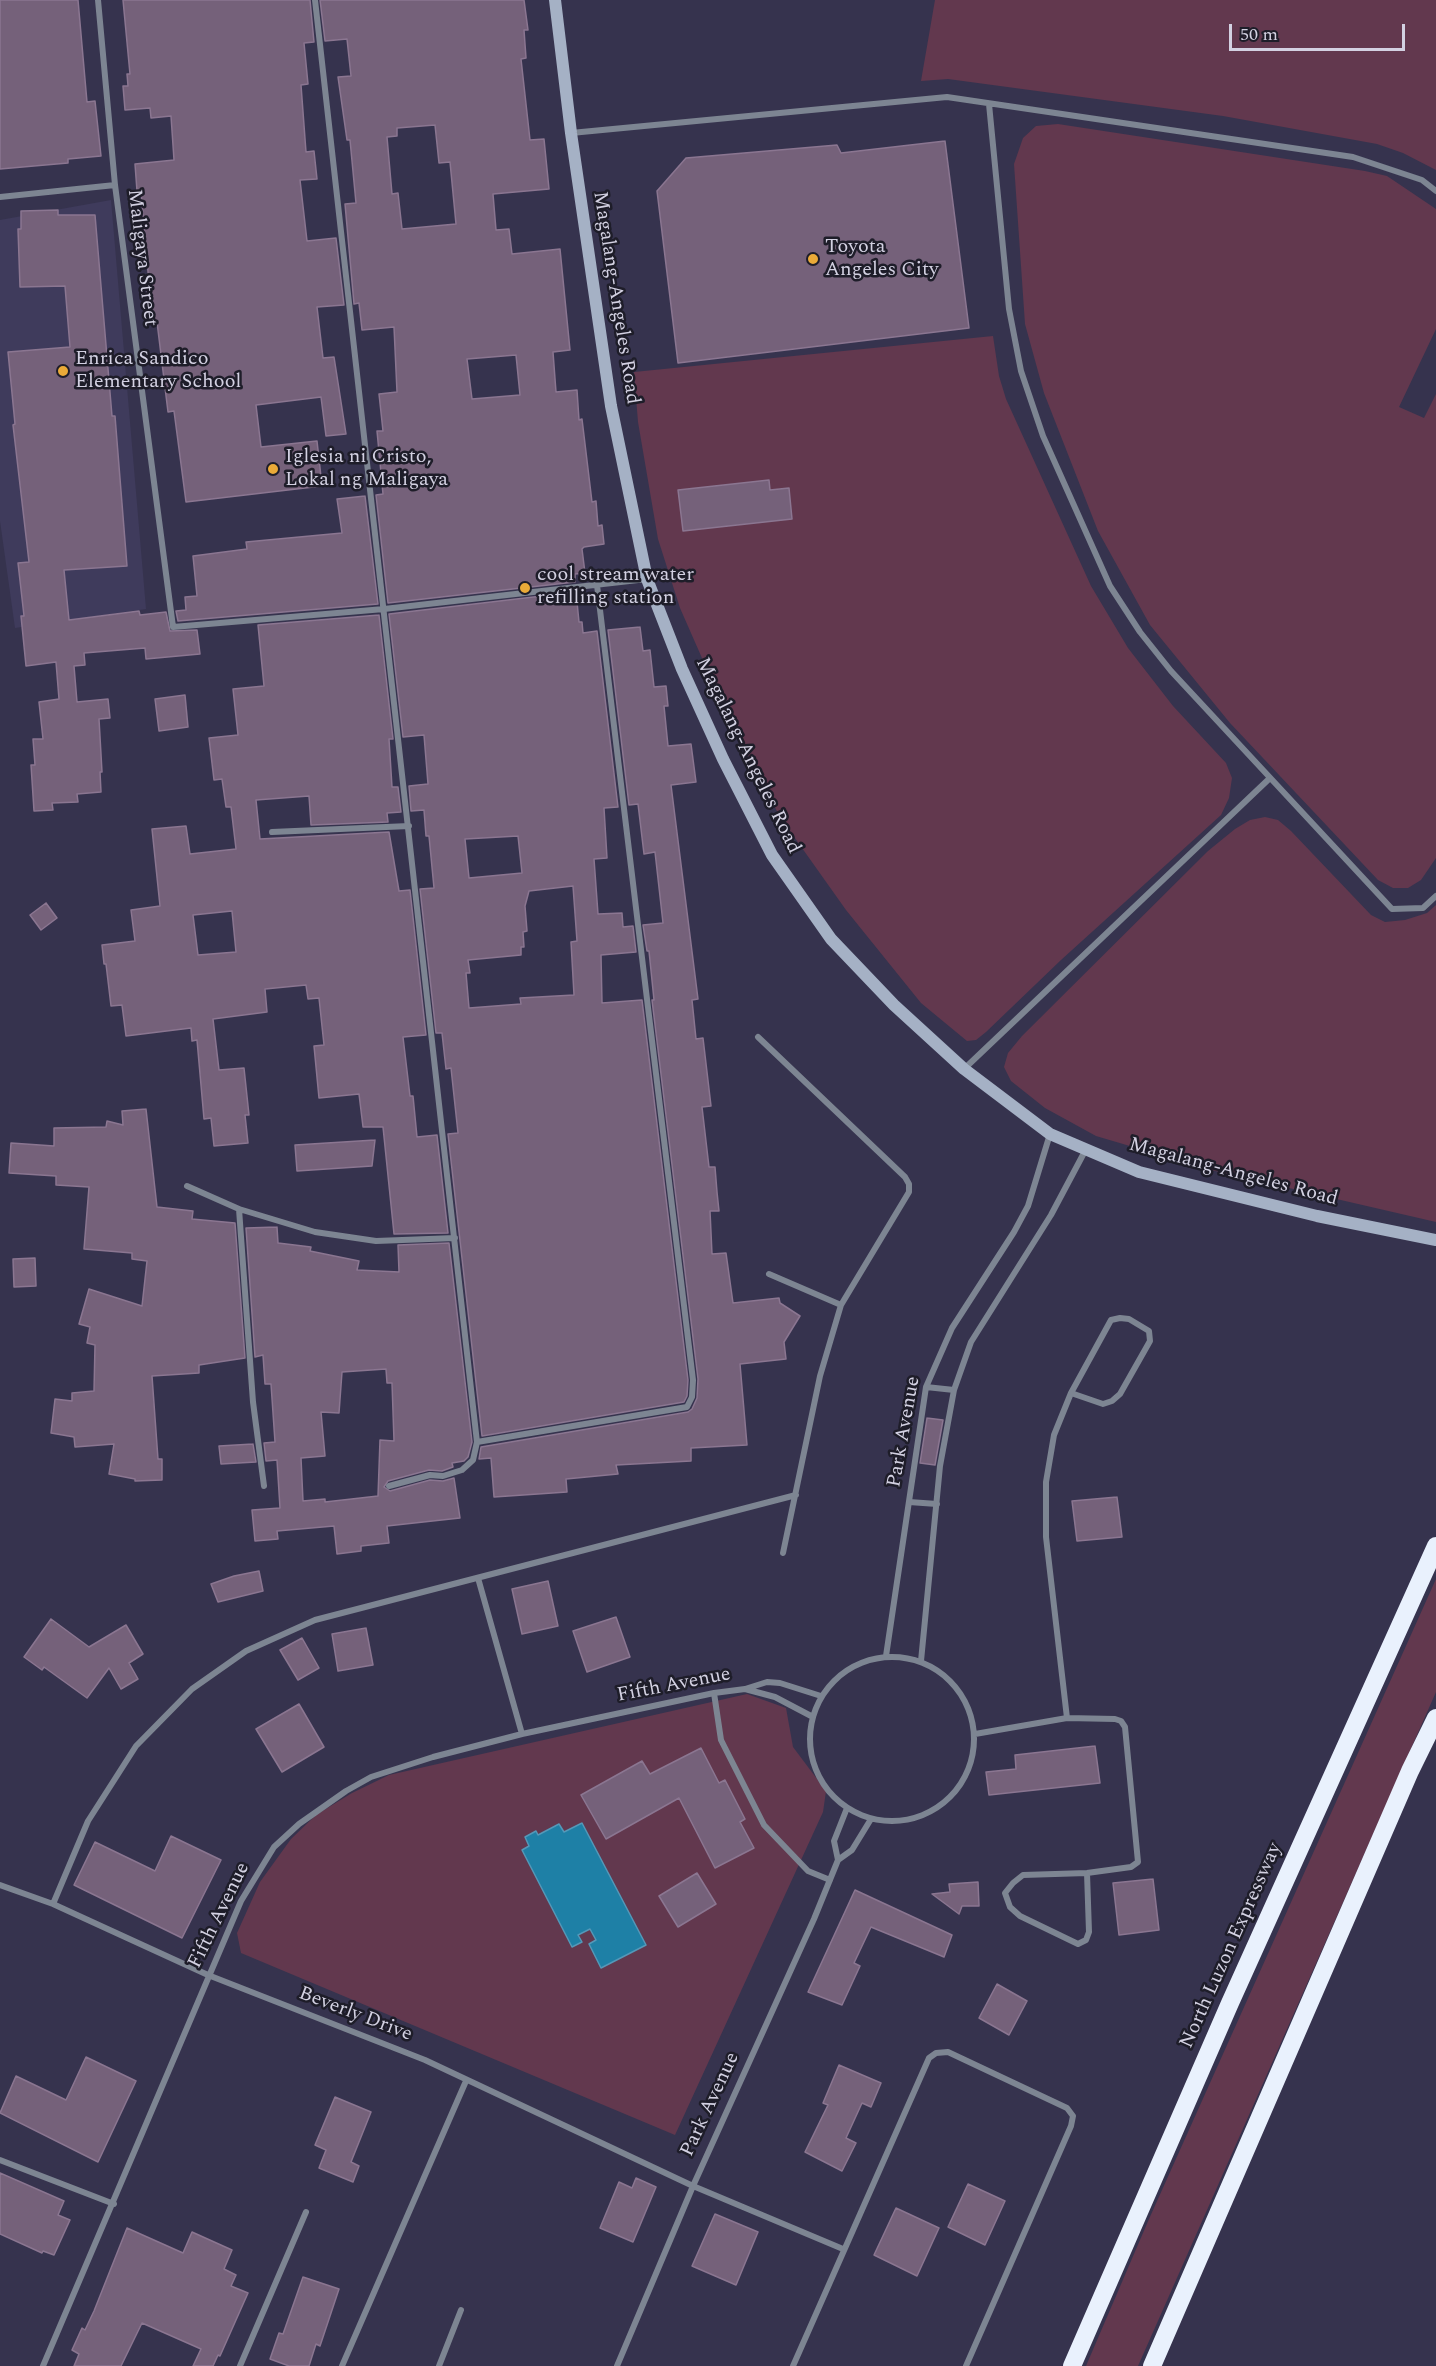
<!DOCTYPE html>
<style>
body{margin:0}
#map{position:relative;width:1436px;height:2366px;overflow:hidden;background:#36334e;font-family:Spectral,serif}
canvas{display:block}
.scale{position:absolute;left:1229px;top:24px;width:176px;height:27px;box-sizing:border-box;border:3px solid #d3d1e2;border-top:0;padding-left:8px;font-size:18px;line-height:21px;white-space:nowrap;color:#d3d1e2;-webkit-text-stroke:4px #1e1d29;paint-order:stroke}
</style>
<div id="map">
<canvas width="1436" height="2366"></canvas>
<div class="scale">50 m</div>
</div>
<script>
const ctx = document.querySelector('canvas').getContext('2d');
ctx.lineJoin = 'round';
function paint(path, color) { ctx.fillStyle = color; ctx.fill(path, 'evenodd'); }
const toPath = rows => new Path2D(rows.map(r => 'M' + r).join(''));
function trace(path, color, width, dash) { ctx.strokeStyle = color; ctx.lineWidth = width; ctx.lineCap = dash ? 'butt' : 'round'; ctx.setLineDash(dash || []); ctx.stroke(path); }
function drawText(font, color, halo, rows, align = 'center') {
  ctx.font = font + ' Spectral,serif'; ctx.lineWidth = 5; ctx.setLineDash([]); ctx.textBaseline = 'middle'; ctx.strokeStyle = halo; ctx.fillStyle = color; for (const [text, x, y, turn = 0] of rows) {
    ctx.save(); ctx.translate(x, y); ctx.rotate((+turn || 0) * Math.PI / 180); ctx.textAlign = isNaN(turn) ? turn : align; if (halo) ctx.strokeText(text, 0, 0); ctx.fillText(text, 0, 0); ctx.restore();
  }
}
const built = toPath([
 [111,200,146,609,15,628,0,521,0,220]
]);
const green = toPath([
 [935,0,1436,0,1436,170,1403,153,1377,144,1223,116,948,79,921,81],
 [1058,124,1365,171,1387,176,1436,209,1436,329,1399,407,1424,418,1436,394,1436,858,1421,880,1408,888,1393,888,1378,880,1230,723,1150,625,1098,531,1044,393,1025,324,1014,164,1023,138,1036,126],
 [993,336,999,376,1006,399,1091,586,1128,648,1173,706,1226,763,1232,778,1229,798,1221,815,1061,960,986,1032,976,1040,967,1041,921,1003,846,910,780,817,727,715,680,608,658,539,638,422,634,372],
 [1265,817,1278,820,1291,831,1371,915,1385,922,1405,920,1427,913,1436,905,1436,1222,1211,1170,1096,1136,1045,1108,1011,1081,1004,1067,1008,1053,1022,1036,1208,851,1235,829,1250,820],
 [1436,1579,1436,1692,1138,2366,1086,2366,1149,2219],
 [747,1694,786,1708,793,1747,826,1791,823,1812,675,2135,241,1953,237,1933,260,1882,291,1839,316,1815,352,1793,389,1775]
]);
const water = toPath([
 [582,1823,646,1945,601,1968,589,1944,596,1940,590,1929,578,1935,582,1942,572,1947,522,1850,529,1846,525,1837,536,1831,538,1835,559,1824,564,1832,582,1823]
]);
const building = toPath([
 [0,0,78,0,87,102,95,101,101,156,68,159,68,163,0,169,0,0],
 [123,0,310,0,314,42,304,43,308,84,301,85,306,152,314,151,317,179,300,180,307,241,336,238,344,305,317,307,323,358,334,357,346,434,326,436,321,397,256,405,261,447,317,441,322,486,186,502,174,411,168,412,157,322,151,322,146,283,149,283,141,191,137,191,135,164,174,160,171,116,151,118,150,108,125,110,123,86,128,86,127,74,130,74,123,0],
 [320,0,524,0,528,30,524,30,526,58,521,59,530,140,544,139,549,189,493,194,496,230,509,229,512,254,560,249,570,350,553,352,556,392,577,390,579,420,582,419,592,502,596,501,598,526,602,525,604,544,584,547,582,549,585,573,575,574,575,582,388,603,376,495,383,494,377,431,383,431,379,394,397,392,394,327,362,330,359,303,354,304,345,204,356,203,350,140,347,140,338,77,351,76,347,39,325,41,320,0],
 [435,125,439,163,450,162,456,224,402,229,398,193,392,194,387,137,397,136,397,128,435,125],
 [516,355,520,395,472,399,467,359,516,355],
 [945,141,969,328,678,363,657,191,686,158,837,145,841,153,945,141],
 [58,210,58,215,95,215,112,416,115,416,127,566,64,570,69,620,139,611,140,615,166,612,170,631,197,630,200,654,146,659,145,648,84,653,85,665,74,666,77,702,108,699,110,718,99,719,102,772,100,772,101,792,77,794,78,802,52,803,53,810,34,811,31,765,35,765,33,739,43,739,39,702,59,699,56,662,26,666,21,616,24,616,18,563,29,562,13,425,15,424,8,352,70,347,65,286,20,287,18,229,21,229,21,211,58,210],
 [769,480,770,490,789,488,792,519,683,531,678,490,769,480],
 [365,496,378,604,178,621,176,611,186,610,185,597,197,596,193,556,247,549,246,542,342,533,337,499,365,496],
 [576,592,579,622,582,622,583,633,597,631,618,807,604,808,607,858,594,859,598,914,622,913,623,927,633,926,636,952,601,955,602,1003,642,1000,688,1380,687,1396,684,1402,482,1436,448,1134,458,1133,451,1068,446,1069,442,1033,436,1033,420,889,434,888,429,836,426,836,424,810,411,811,409,786,428,784,424,735,403,737,389,614,576,592],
 [518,836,522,873,469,878,465,839,518,836],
 [573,886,577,941,571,942,574,995,520,998,521,1004,469,1008,466,973,470,973,468,960,521,955,521,947,524,947,523,932,527,931,525,906,529,891,573,886],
 [379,615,393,739,389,739,392,787,398,787,401,812,387,813,388,822,311,825,309,796,256,800,260,839,389,832,399,891,410,890,426,1035,403,1037,410,1096,413,1096,417,1137,437,1135,448,1233,394,1234,383,1127,363,1127,359,1094,319,1098,314,1046,324,1045,319,998,308,999,306,985,265,989,267,1012,213,1019,219,1070,244,1068,249,1115,245,1115,248,1143,214,1146,211,1118,204,1119,197,1040,192,1041,191,1028,126,1036,122,1005,111,1006,106,964,104,964,102,945,135,941,131,910,160,906,152,829,186,826,190,854,236,849,231,807,226,807,222,779,214,780,209,738,238,735,233,689,264,686,258,625,379,615],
 [232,911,236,952,198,955,193,915,232,911],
 [640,627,643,651,650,650,654,687,666,686,668,706,664,706,668,746,691,744,696,782,671,785,698,999,692,1000,696,1039,703,1038,711,1106,702,1107,709,1167,715,1167,717,1192,719,1211,710,1211,712,1254,726,1253,733,1303,779,1298,780,1303,800,1316,784,1342,786,1359,740,1364,747,1445,691,1448,691,1461,616,1465,618,1474,566,1479,567,1492,494,1497,491,1458,479,1459,481,1447,688,1412,692,1409,697,1398,698,1379,652,1000,654,1000,649,951,647,951,643,925,663,923,655,852,644,854,638,804,629,805,608,630,640,627],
 [185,695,188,727,159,731,155,699,185,695],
 [46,903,57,918,41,930,30,915,46,903],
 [146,1109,157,1207,193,1211,192,1219,235,1223,245,1358,199,1365,199,1373,152,1376,158,1459,162,1459,162,1480,135,1481,135,1479,109,1474,114,1444,75,1447,74,1437,51,1433,55,1399,72,1401,72,1393,94,1391,95,1345,87,1343,90,1327,79,1324,89,1289,142,1306,147,1261,132,1259,132,1253,84,1249,89,1187,56,1185,56,1176,9,1173,11,1143,54,1146,54,1128,106,1127,107,1121,123,1125,122,1111,146,1109],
 [375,1140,372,1166,297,1171,295,1145,375,1140],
 [277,1227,278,1243,311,1247,310,1251,359,1261,357,1270,399,1272,398,1245,449,1243,472,1442,468,1457,464,1461,452,1463,453,1467,442,1471,429,1470,388,1481,384,1487,390,1491,430,1480,443,1481,454,1478,460,1518,387,1526,389,1543,361,1546,361,1551,337,1554,334,1526,277,1531,278,1539,255,1541,252,1510,280,1508,277,1460,266,1461,264,1443,275,1442,271,1384,265,1384,263,1355,255,1357,246,1228,277,1227],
 [386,1369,387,1383,392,1383,394,1441,380,1440,378,1496,325,1502,325,1499,303,1501,301,1458,325,1456,321,1412,339,1413,342,1372,386,1369],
 [35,1258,36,1286,14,1287,13,1259,35,1258],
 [927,1418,943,1420,935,1465,920,1463,927,1418],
 [253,1444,256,1462,221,1464,219,1446,253,1444],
 [1117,1497,1122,1537,1077,1541,1072,1501,1117,1497],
 [259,1571,263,1591,218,1602,211,1584,234,1576,259,1571],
 [548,1581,558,1626,522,1634,512,1589,548,1581],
 [616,1617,630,1657,587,1672,573,1631,616,1617],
 [51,1619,89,1647,126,1625,143,1654,129,1663,138,1679,121,1689,109,1668,87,1698,44,1667,42,1670,24,1657,51,1619],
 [366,1628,373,1665,338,1671,332,1634,366,1628],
 [302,1638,319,1668,298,1680,280,1650,302,1638],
 [299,1704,324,1747,282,1772,256,1729,299,1704],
 [1095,1746,1100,1783,989,1795,986,1772,1016,1769,1015,1755,1095,1746],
 [701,1748,719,1783,725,1780,745,1819,740,1822,754,1848,715,1868,679,1798,606,1839,581,1795,642,1761,650,1774,701,1748],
 [171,1836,221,1860,182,1938,74,1885,95,1842,155,1871,171,1836],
 [697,1873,716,1904,678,1927,659,1896,697,1873],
 [1153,1879,1159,1930,1119,1935,1113,1883,1153,1879],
 [978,1882,979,1906,962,1906,959,1914,932,1894,950,1892,949,1884,978,1882],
 [855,1890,952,1935,944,1957,871,1927,854,1963,860,1966,842,2005,808,1992,855,1890],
 [997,1984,1027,2001,1009,2035,979,2018,997,1984],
 [86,2057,136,2081,98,2162,0,2113,16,2076,66,2100,86,2057],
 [839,2065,881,2083,871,2107,862,2103,846,2138,856,2143,842,2171,805,2152,828,2105,823,2103,839,2065],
 [335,2097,371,2112,351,2162,359,2166,353,2182,319,2168,326,2150,315,2145,335,2097],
 [0,2173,64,2201,58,2215,70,2220,54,2255,43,2251,42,2253,0,2234,0,2173],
 [636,2178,656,2187,633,2242,600,2228,619,2182,632,2188,636,2178],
 [968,2184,1005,2201,985,2245,948,2227,968,2184],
 [896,2208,939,2228,917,2276,874,2255,896,2208],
 [715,2214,758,2232,736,2285,692,2266,715,2214],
 [127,2228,183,2253,192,2232,232,2250,224,2269,236,2275,231,2286,248,2293,220,2356,218,2355,213,2366,193,2366,201,2349,142,2323,121,2366,74,2366,79,2354,72,2350,82,2328,85,2330,94,2311,127,2228],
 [303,2277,339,2289,320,2346,316,2344,309,2366,289,2366,270,2359,279,2333,283,2334,303,2277]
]);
const minor = toPath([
 [98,0,115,185,173,627,384,609,647,579],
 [315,0,477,1442,473,1460,462,1470,443,1476,430,1475,389,1486],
 [989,104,1009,309,1021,371,1043,436,1110,586,1140,632,1171,671,1392,909,1423,908,1436,896],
 [571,133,947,97,1353,157,1422,180,1436,191],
 [0,197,115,185],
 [272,832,409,826],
 [758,1037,905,1177,909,1184,909,1192,841,1305,820,1376,783,1553],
 [964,1069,1270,778],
 [187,1186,239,1209,315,1232,376,1241,455,1238],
 [239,1209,253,1402,264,1486],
 [769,1274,841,1305],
 [926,1387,954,1390],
 [477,1442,687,1407,692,1397,693,1380,597,585],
 [909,1502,937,1504],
 [478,1578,522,1734],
 [886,1656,926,1387,952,1328,1014,1232,1028,1206,1050,1134],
 '810 1739a82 82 0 1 1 164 0a82 82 0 1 1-164 0Z',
 [921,1661,940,1466,954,1390,971,1342,1051,1215,1085,1151],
 [745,1689,775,1697,813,1717],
 [714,1693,721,1740,764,1825,808,1871,830,1880],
 [1067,1718,1046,1537,1046,1482,1054,1435,1071,1393,1111,1320,1120,1318,1129,1319,1149,1331,1150,1341,1120,1394,1112,1401,1103,1404,1071,1393],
 [975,1734,1067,1718,1115,1719,1121,1721,1125,1727,1138,1862,1131,1867,1087,1873,1023,1875,1013,1883,1005,1893,1010,1907,1020,1916,1078,1944,1086,1940,1089,1932,1087,1873],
 [838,1860,834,1841,847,1808],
 [0,1885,53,1904,208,1975,425,2060,693,2186,843,2249],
 [53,1904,88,1821,136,1746,192,1689,246,1651,315,1620,796,1495],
 [0,2160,114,2204],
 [43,2366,241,1901,274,1847,299,1824,346,1791,371,1777,433,1757,522,1734,714,1693,745,1689,767,1682,780,1683,821,1696],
 [240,2366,306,2212],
 [342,2366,466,2081],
 [439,2366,461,2310],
 [617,2366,693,2186,814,1919,838,1860,852,1850,871,1819],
 [793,2366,929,2058,936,2053,948,2052,1067,2108,1073,2116,1071,2126,966,2366]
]);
const secondary = toPath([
 [555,0,571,133,611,406,647,579,682,669,723,759,772,855,831,939,894,1005,964,1069,1050,1134,1139,1172,1317,1216,1436,1240]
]);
const motorway = toPath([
 [1072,2366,1230,2003,1436,1546],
 [1152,2366,1410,1771,1436,1718]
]);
const markers = [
 [813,259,6,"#eaaa38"],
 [63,371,6,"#eaaa38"],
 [273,469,6,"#eaaa38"],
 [525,588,6,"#eaaa38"]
];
const poiNames = [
 ["Toyota",825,248],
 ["Angeles City",825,271],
 ["Enrica Sandico",75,360],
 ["Elementary School",75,383],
 ["Iglesia ni Cristo,",285,458],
 ["Lokal ng Maligaya",285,481],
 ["cool stream water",537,576],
 ["refilling station",537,599]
];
const streetNames = [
 ["Maligaya Street",141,258,83],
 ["Magalang-Angeles Road",615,298,81],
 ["Magalang-Angeles Road",747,756,64],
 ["Magalang-Angeles Road",1233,1173,15],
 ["Park Avenue",905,1432,-80],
 ["Fifth Avenue",674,1686,-11],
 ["Fifth Avenue",220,1916,-64],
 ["North Luzon Expressway",1232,1946,-66],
 ["Beverly Drive",355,2015,21],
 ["Park Avenue",711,2105,-65]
];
paint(built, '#3f3b5c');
paint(green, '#62384e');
paint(water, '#1e80a6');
trace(water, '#5498b8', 1.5);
paint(building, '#75617a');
trace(building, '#8b7691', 1.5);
trace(minor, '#7d8592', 6);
trace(secondary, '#a5b1c5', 12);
trace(motorway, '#e9f1fd', 18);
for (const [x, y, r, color] of markers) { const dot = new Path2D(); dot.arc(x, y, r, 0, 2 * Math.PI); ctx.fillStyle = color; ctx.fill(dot); trace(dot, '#1e1d29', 2); }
drawText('20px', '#d3d1e2', '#1e1d29', poiNames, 'left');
drawText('20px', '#d3d1e2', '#1e1d29', streetNames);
</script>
